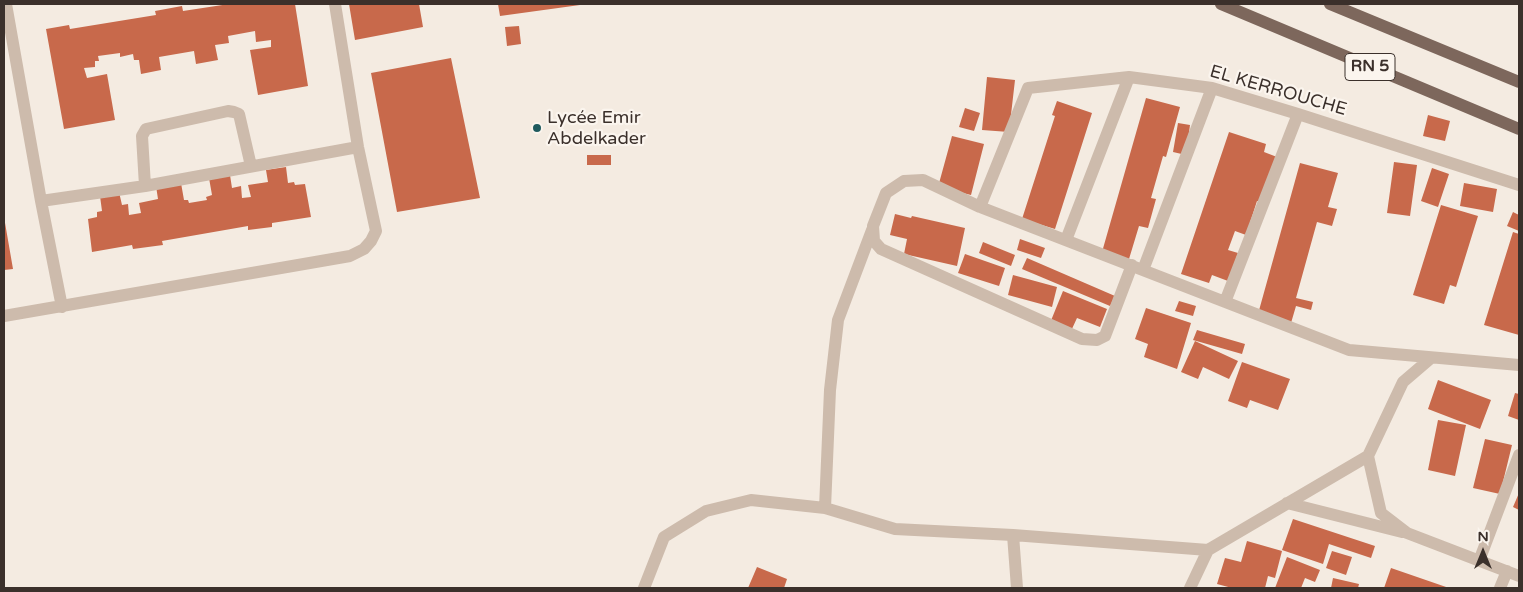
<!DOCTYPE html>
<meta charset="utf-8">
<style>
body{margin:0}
#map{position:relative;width:1523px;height:592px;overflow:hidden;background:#f4ebe1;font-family:"Varela Round",sans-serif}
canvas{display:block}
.frame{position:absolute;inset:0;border:5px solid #3b302b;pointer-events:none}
.north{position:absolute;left:1458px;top:527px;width:50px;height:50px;-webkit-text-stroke:4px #fbf5ee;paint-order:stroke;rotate:0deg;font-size:14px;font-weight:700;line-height:20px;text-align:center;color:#3b302b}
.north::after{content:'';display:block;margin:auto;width:18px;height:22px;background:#3b302b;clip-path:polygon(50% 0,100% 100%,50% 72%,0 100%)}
</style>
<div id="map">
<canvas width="1523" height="592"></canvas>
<div class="frame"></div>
<div class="north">N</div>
</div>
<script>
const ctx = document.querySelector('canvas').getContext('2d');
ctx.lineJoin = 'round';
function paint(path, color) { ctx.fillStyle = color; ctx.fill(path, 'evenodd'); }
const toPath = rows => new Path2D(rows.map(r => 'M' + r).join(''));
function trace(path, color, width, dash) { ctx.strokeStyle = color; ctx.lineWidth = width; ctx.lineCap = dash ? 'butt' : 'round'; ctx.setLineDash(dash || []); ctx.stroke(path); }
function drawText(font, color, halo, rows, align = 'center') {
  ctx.font = font + ' "Varela Round",sans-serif'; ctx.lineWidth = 4.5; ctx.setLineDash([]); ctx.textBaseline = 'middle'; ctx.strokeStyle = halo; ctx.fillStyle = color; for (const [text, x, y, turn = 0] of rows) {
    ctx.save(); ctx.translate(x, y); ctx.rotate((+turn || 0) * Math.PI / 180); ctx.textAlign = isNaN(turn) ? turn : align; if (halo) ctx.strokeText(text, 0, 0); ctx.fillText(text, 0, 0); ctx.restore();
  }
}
const building = toPath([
 [229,4,295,4,308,86,258,95,250,50,271,47,271,40,256,42,255,31,228,36,229,43,215,45,218,60,196,64,194,51,159,57,161,70,141,74,139,60,134,60,133,54,120,57,120,53,98,56,99,61,95,61,95,67,84,68,87,78,107,74,115,120,64,129,46,29,69,25,70,29,156,15,155,11,182,6,183,11],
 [349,4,419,4,423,27,355,40],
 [498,4,580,4,580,5,500,16],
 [519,26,521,44,507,46,505,27],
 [451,58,480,198,397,212,371,73],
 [987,77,1015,80,1009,132,982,130],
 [1146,98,1180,107,1166,157,1163,156,1151,198,1156,199,1148,228,1139,226,1129,259,1102,252],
 [1057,101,1092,113,1055,229,1022,219,1055,116,1052,115],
 [965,108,980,113,974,131,959,127],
 [1428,115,1450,121,1445,141,1423,136],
 [1178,123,1190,125,1186,155,1173,152],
 [1229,132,1266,144,1264,152,1277,157,1261,202,1257,201,1246,235,1235,231,1228,250,1238,253,1228,281,1212,275,1209,283,1181,274],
 [952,136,984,144,971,195,938,187],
 [587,155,611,155,611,165,587,165],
 [1394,162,1417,165,1410,216,1387,213],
 [1300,163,1338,173,1328,207,1337,209,1332,226,1317,222,1296,298,1313,302,1311,310,1296,306,1291,323,1258,314],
 [286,167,288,183,294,182,295,185,305,184,311,217,272,223,272,227,248,230,248,226,162,241,163,245,133,249,132,245,92,252,88,219,97,217,97,212,102,211,100,196,119,192,122,205,128,204,129,215,141,213,139,203,158,199,156,186,181,183,184,200,188,200,189,203,207,200,206,197,212,195,209,178,230,175,232,188,241,186,242,198,251,197,248,185,268,182,266,170],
 [1432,168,1449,174,1438,207,1421,201],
 [1464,183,1497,189,1493,212,1460,206],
 [1441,205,1478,216,1456,287,1450,285,1444,304,1413,295],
 [1513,212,1519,215,1519,231,1507,226],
 [895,214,911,218,912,216,965,228,957,266,904,254,907,239,890,235],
 [4,217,13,269,4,270],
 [1513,232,1519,234,1519,335,1484,325],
 [1020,239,1045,248,1041,258,1017,250],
 [983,242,1015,255,1011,266,979,253],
 [965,254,1005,268,999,286,958,273],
 [1027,258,1115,296,1110,306,1022,269],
 [1013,275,1057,287,1052,307,1008,295],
 [1063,291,1107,309,1100,327,1077,318,1071,331,1050,323],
 [1179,301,1196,306,1193,316,1175,311],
 [1146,308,1191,323,1177,369,1144,357,1148,344,1135,339],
 [1197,330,1245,344,1242,354,1193,340],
 [1195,341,1238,361,1229,379,1203,367,1198,379,1181,372],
 [1242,362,1290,379,1278,410,1250,400,1247,408,1228,401],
 [1438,380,1491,400,1480,429,1428,409],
 [1515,393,1519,394,1519,420,1508,416],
 [1438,420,1466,425,1455,476,1428,470],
 [1485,439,1512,445,1500,494,1473,488],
 [1519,493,1519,510,1513,507],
 [1293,519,1375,546,1371,558,1329,544,1323,564,1282,550],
 [1247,541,1282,551,1275,578,1268,576,1265,588,1232,588,1217,584,1225,558,1241,562],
 [1332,551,1352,557,1346,575,1326,568],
 [1287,557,1320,570,1315,582,1305,578,1301,588,1275,588],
 [757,567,787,579,784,588,748,588],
 [1391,568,1449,588,1384,588],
 [1333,578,1359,584,1358,588,1331,588]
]);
const minor = toPath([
 [6,4,41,201,62,307],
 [145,186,142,136,146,129,228,111,234,112,239,114,251,166],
 [41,201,145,186,358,147],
 [980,207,1028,88,1129,77,1212,88,1298,114,1519,185],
 [1066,240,1129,77],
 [1132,265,1105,336,1097,340,1082,339,881,249,874,241,873,226,886,193,904,181,923,180,980,207,1349,350,1519,365],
 [1143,270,1212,88],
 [1225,302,1298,114],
 [4,316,350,256,364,249,371,241,376,231,358,147,335,4],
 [1368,456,1381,513,1407,533,1519,576],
 [1287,503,1402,532],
 [825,508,830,390,838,320,872,230],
 [1013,535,1017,588],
 [1479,561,1519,455],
 [644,588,664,537,706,511,751,500,825,508,895,529,1013,535,1208,550],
 [1190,588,1208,550,1368,456,1403,382,1431,358],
 [1500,588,1507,571]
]);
const major = toPath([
 [1221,4,1519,129],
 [1330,4,1519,82]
]);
const markers = [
 [537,128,5,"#1f5a5e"]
];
const shields = [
 [1370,67,50]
];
const shieldNames = [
 ["RN 5",1370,67]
];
const streetNames = [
 ["EL KERROUCHE",1278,91,16]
];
const poiNames = [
 ["Lycée Emir",547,118],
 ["Abdelkader",547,139]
];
paint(building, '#c8694b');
trace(minor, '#cdbbac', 12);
trace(major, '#7d675c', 12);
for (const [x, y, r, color] of markers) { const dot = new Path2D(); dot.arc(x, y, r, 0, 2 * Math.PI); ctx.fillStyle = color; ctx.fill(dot); trace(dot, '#fbf5ee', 2); }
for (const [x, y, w] of shields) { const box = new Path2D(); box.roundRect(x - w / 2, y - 13.5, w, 27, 4); ctx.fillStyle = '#fbf5ee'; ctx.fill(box); trace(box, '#3b302b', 1); }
drawText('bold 16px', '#3b302b', null, shieldNames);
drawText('18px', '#3b302b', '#fbf5ee', streetNames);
drawText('18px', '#3b302b', '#fbf5ee', poiNames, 'left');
</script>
